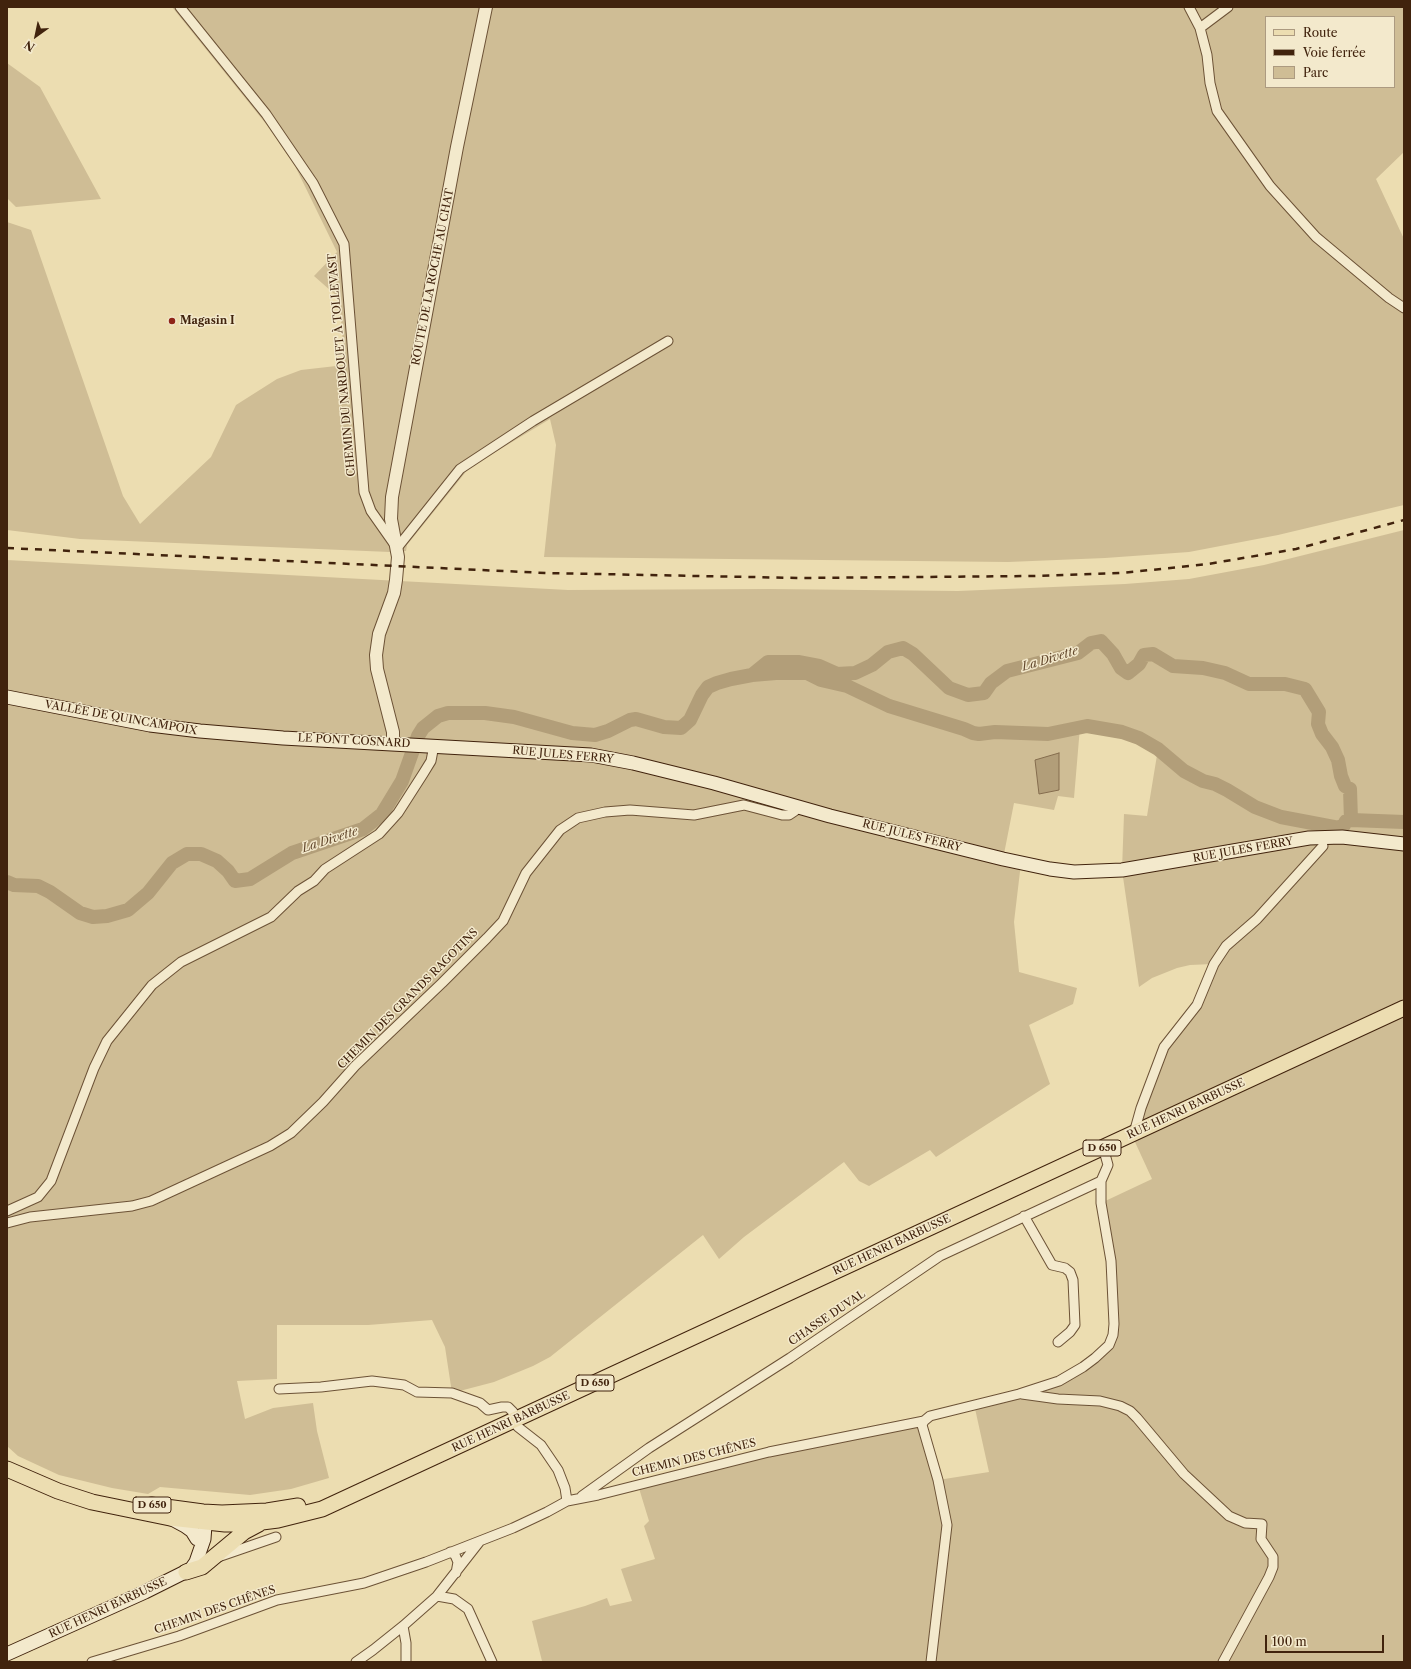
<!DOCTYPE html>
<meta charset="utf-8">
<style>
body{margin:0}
#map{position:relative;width:1411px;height:1669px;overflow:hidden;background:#ecddb1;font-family:"Libre Caslon Text",serif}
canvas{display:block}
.frame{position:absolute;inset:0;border:8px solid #41230d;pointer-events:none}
.legend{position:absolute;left:1265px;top:16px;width:130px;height:72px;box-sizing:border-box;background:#f3e9cc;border:1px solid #ac9a80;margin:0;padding:5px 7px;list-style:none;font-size:12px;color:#41230d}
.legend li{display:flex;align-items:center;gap:8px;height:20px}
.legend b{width:20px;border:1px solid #ac9a80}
.north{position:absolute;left:16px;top:16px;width:40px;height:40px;-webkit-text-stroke:3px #f3e9cc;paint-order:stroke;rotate:213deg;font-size:11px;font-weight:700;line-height:16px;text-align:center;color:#41230d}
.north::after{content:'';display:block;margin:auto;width:14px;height:18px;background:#41230d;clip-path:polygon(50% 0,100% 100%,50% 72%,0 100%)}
.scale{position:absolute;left:1265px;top:1635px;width:119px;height:18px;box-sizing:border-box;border:2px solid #41230d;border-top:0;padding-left:5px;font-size:12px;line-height:14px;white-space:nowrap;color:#41230d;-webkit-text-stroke:3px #f3e9cc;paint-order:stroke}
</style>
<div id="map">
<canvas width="1411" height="1669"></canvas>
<div class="frame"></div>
<ul class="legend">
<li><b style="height:5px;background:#ecddb1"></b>Route</li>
<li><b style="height:5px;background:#41230d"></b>Voie ferrée</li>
<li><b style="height:11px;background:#cfbd95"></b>Parc</li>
</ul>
<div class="north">N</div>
<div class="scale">100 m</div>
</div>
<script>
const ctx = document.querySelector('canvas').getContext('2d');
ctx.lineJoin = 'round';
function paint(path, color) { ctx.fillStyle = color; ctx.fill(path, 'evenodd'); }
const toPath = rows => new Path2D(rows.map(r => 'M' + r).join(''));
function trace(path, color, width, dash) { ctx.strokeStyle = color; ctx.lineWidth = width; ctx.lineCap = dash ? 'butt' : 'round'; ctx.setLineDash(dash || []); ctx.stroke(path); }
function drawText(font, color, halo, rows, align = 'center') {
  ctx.font = font + ' "Libre Caslon Text",serif'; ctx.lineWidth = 3; ctx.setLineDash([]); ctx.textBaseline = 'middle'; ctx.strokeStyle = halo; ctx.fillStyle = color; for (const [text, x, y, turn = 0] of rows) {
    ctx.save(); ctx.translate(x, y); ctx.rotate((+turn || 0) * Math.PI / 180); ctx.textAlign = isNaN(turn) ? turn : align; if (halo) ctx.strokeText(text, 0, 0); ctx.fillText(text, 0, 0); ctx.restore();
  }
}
const green = toPath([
 [172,7,1404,7,1404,152,1376,179,1404,239,1404,505,1278,535,1189,552,1105,558,1008,562,544,557,556,445,550,419,469,468,407,545,406,551,390,552,80,539,7,530,7,222,31,230,123,496,140,524,211,457,236,405,277,379,301,370,345,365,339,298,314,276,337,252,295,166,266,124],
 [1266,17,1394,17,1394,87,1266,87],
 [7,63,40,87,101,199,16,207,7,198],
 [1404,530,1404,1662,542,1661,532,1621,585,1606,607,1598,610,1606,632,1601,621,1569,655,1559,644,1526,649,1521,638,1485,924,1421,938,1480,989,1472,974,1404,1059,1381,1109,1345,1114,1324,1101,1203,1152,1179,1135,1142,1134,1133,1164,1047,1191,1015,1213,964,1190,965,1177,968,1152,978,1139,987,1122,870,1124,814,1147,816,1158,749,1139,738,1122,732,1087,726,1080,727,1074,798,1058,796,1054,810,1014,803,1003,859,1021,863,1014,922,1019,972,1077,988,1073,1004,1029,1025,1050,1084,936,1157,930,1150,869,1186,859,1181,844,1162,744,1237,719,1259,703,1235,550,1357,533,1366,494,1382,452,1393,445,1347,432,1320,368,1325,277,1325,277,1379,237,1381,245,1419,273,1408,313,1403,317,1431,329,1478,291,1489,250,1495,160,1487,148,1494,112,1488,59,1475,18,1456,7,1446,7,560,568,590,770,589,958,591,1125,584,1189,579,1264,565]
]);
const water = toPath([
 [1059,753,1059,790,1039,794,1035,760,1059,753]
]);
const river = toPath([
 [752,675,768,662,798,662,819,666,837,674,855,673,872,665,888,652,903,648,913,654,949,688,968,695,984,693,991,683,1007,671,1078,653,1091,643,1101,641,1113,654,1121,668,1128,673,1139,664,1144,655,1153,654,1173,666,1203,668,1225,673,1249,684,1285,684,1305,689,1319,712,1318,724,1322,734,1332,747,1338,760,1341,776,1345,786,1350,789,1351,820],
 [7,882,14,885,38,886,50,892,80,913,93,917,107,916,128,910,148,893,172,863,187,854,201,854,217,861,228,871,235,881,250,879,292,853,363,829,382,814,402,781,418,736,423,728,438,716,448,713,485,713,514,717,572,733,595,735,608,731,630,720,636,719,664,727,681,728,690,720,702,695,708,687,717,683,731,679,752,675,776,673,807,673,821,680,847,686,889,706,964,729,973,733,979,734,995,732,1048,734,1087,726,1122,732,1139,738,1158,749,1184,771,1203,781,1215,784,1227,790,1255,807,1281,817,1339,828,1344,825,1346,821,1351,820,1404,822]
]);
const minor = toPath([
 [180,7,266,114,313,183,344,244,364,492,371,511,397,548,460,469,533,421,668,341],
 [1189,7,1200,28,1207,55,1210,83,1217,111,1270,186,1316,237,1389,298,1404,308],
 [1200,28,1228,7],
 [1134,1133,1141,1108,1164,1047,1197,1005,1214,964,1226,946,1257,919,1323,846],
 [7,1211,38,1197,51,1181,94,1068,107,1041,152,985,181,962,271,917,298,891,314,881,325,869,379,834,398,813,423,774,431,761,434,745],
 [1024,1216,1052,1265,1065,1268,1070,1272,1073,1280,1075,1325,1070,1332,1058,1342],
 [7,1223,30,1217,132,1206,151,1201,270,1146,291,1133,323,1102,355,1066,442,983,487,938,503,921,526,873,560,830,578,818,605,812,630,810,694,815,744,805,782,815,789,815,795,811,798,806],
 [279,1389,321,1387,372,1381,404,1385,417,1392,452,1393,480,1403,488,1410,502,1407,508,1407,513,1412,514,1421,518,1427,541,1445,558,1470,565,1488,567,1501],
 [1022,1394,1058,1399,1100,1401,1120,1406,1130,1411,1137,1418,1184,1474,1229,1516,1245,1523,1262,1524,1261,1539,1273,1557,1273,1567,1269,1577,1223,1662],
 [924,1421,922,1425,938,1480,947,1525,931,1662],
 [582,1496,649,1448,790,1358,940,1256,1101,1181],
 [450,1552,455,1555,458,1562,456,1573],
 [218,1557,276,1537],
 [437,1596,454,1599,468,1609,492,1662],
 [403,1626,406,1643,406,1662],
 [92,1662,179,1636,277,1600,364,1583,426,1562,513,1528,547,1512,567,1501,598,1495,769,1452,924,1421,930,1416,1019,1394,1059,1381,1083,1367,1095,1358,1109,1345,1113,1335,1114,1324,1111,1261,1101,1203,1101,1181,1108,1165,1103,1147],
 [356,1662,373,1650,403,1626,437,1596,480,1541]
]);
const tertiary = toPath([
 [393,743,393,732,377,669,376,655,379,634,394,593,396,580,398,557,391,519,392,497,457,147,486,7]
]);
const secondary = toPath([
 [7,697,150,725,200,731,283,738,591,755,633,763,714,783,830,816,1003,859,1050,869,1074,872,1122,870,1309,838,1342,837,1404,844],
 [172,1519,185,1526,192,1531,197,1539],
 [7,1654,145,1592,191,1569,196,1562,204,1539,205,1525,203,1513]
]);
const primary = toPath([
 [7,1469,58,1491,92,1502,170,1518,225,1524,246,1524,278,1520,322,1509,1404,1008],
 [151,1505,203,1512,222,1513,267,1511,298,1506],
 [186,1572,202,1567,244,1532,259,1524]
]);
const rail = toPath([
 [7,548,546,573,800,578,1032,576,1122,573,1208,564,1296,549,1404,520]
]);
const markers = [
 [172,321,4,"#8f2418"]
];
const shields = [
 [1102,1148,38],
 [595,1383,38],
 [152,1505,38]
];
const shieldNames = [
 ["D 650",1102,1148],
 ["D 650",595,1383],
 ["D 650",152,1505]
];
const streetNames = [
 ["ROUTE DE LA ROCHE AU CHAT",433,277,-79],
 ["CHEMIN DU NARDOUET À TOLLEVAST",342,365,-95],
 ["VALLÉE DE QUINCAMPOIX",121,718,10],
 ["LE PONT COSNARD",354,741,3],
 ["RUE JULES FERRY",563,755,5],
 ["RUE JULES FERRY",912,836,14],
 ["RUE JULES FERRY",1243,850,-10],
 ["CHEMIN DES GRANDS RAGOTINS",408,999,-45],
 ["RUE HENRI BARBUSSE",1186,1109,-25],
 ["RUE HENRI BARBUSSE",892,1245,-25],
 ["CHASSE DUVAL",827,1318,-34],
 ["RUE HENRI BARBUSSE",511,1422,-25],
 ["CHEMIN DES CHÊNES",694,1458,-14],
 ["RUE HENRI BARBUSSE",108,1608,-25],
 ["CHEMIN DES CHÊNES",215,1610,-19]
];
const poiNames = [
 ["Magasin I",180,321]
];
const waterNames = [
 ["La Divette",1050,659,-17],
 ["La Divette",330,840,-18]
];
paint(green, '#cfbd95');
paint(water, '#b29e79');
trace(water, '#856d4e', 1);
trace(river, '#b29e79', 14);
trace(minor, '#6c5236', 11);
trace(tertiary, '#6c5236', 14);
trace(secondary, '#41230d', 15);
trace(primary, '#41230d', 17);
trace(minor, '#f3e9cc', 9);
trace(tertiary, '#f3e9cc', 12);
trace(secondary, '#f3e9cc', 13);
trace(primary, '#ecddb1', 15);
trace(rail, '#41230d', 2.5, [7, 7]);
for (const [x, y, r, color] of markers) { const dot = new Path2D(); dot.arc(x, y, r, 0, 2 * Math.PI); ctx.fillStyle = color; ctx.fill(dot); trace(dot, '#f3e9cc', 1.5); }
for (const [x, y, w] of shields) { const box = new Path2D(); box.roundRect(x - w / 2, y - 8, w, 16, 3); ctx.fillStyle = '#f3e9cc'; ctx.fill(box); trace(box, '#41230d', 1); }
drawText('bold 10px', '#41230d', null, shieldNames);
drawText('11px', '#41230d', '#f3e9cc', streetNames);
drawText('bold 11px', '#41230d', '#f3e9cc', poiNames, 'left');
drawText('italic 12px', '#63482d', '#f3e9cc', waterNames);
</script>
